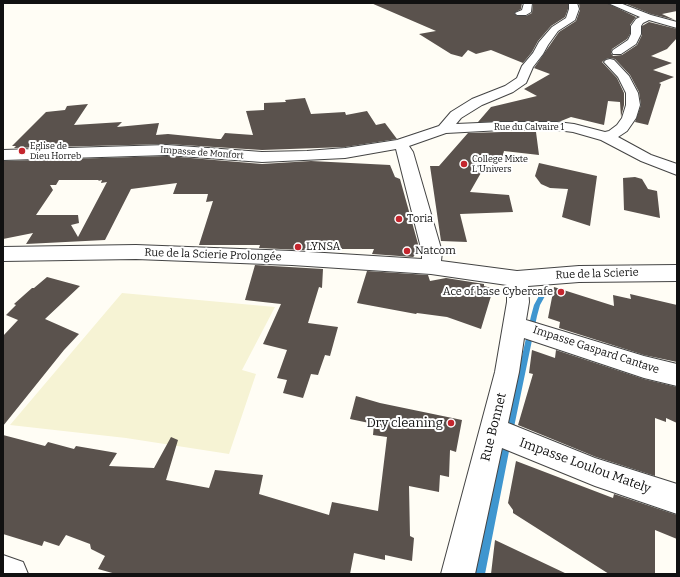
<!DOCTYPE html>
<meta charset="utf-8">
<style>
body{margin:0}
#map{position:relative;width:680px;height:577px;overflow:hidden;background:#fffdf5;font-family:Bitter,serif}
canvas{display:block}
.frame{position:absolute;inset:0;border:4px solid #111;pointer-events:none}
</style>
<div id="map">
<canvas width="680" height="577"></canvas>
<div class="frame"></div>
</div>
<script>
const ctx = document.querySelector('canvas').getContext('2d');
ctx.lineJoin = 'round';
function paint(path, color) { ctx.fillStyle = color; ctx.fill(path, 'evenodd'); }
const toPath = rows => new Path2D(rows.map(r => 'M' + r).join(''));
function trace(path, color, width, dash) { ctx.strokeStyle = color; ctx.lineWidth = width; ctx.lineCap = dash ? 'butt' : 'round'; ctx.setLineDash(dash || []); ctx.stroke(path); }
function drawText(font, color, halo, rows, align = 'center') {
  ctx.font = font + ' Bitter,serif'; ctx.lineWidth = 4; ctx.setLineDash([]); ctx.textBaseline = 'middle'; ctx.strokeStyle = halo; ctx.fillStyle = color; for (const [text, x, y, turn = 0] of rows) {
    ctx.save(); ctx.translate(x, y); ctx.rotate((+turn || 0) * Math.PI / 180); ctx.textAlign = isNaN(turn) ? turn : align; if (halo) ctx.strokeText(text, 0, 0); ctx.fillText(text, 0, 0); ctx.restore();
  }
}
const farmland = toPath([
 [122,293,275,307,242,370,256,374,229,454,126,438,10,425]
]);
const stream = toPath([
 [540,294,544,294,545,296,540,305,537,316,513,432,512,435,509,436,506,435,505,432,531,316,534,305,540,294],
 [507,437,510,438,511,441,485,574,475,574,503,441,504,438,507,437]
]);
const building = toPath([
 [371,3,522,3,521,9,514,13,517,16,526,16,532,13,533,3,568,3,568,9,565,17,551,26,538,41,532,52,523,63,491,50,476,54,468,50,462,57,451,54,419,34,436,31],
 [579,3,607,3,636,17,630,25,630,34,627,39,612,49,611,53,613,56,622,55,637,45,642,35,642,26,649,22,677,29,677,38,667,49,651,56,672,63,653,70,674,77,659,83,661,84,648,125,635,122,641,105,639,92,630,75,615,59,610,58,606,59,602,62,617,78,624,93,624,105,621,117,620,102,608,101,604,125,571,117,561,121,478,122,491,107,537,96,524,89,550,74,534,68,559,32,576,21,580,10],
 [624,3,677,3,677,11,662,14,675,20,651,14],
 [305,98,311,114,345,112,346,115,367,111,376,125,385,123,397,139,345,147,262,150,167,144,14,148,16,146,12,146,46,112,65,110,67,106,88,104,74,125,122,122,117,127,159,123,156,135,168,134,218,139,221,139,225,133,253,135,246,111,264,110,264,103,286,102,285,100],
 [502,132,536,132,539,155,504,151,502,159,490,157,470,192,509,195,513,212,460,214,467,242,441,241,430,166,439,166,468,133],
 [167,156,262,164,311,161,390,165,395,177,400,179,420,251,413,257,372,254,374,249,324,249,324,251,259,248,260,245,199,245,213,201,206,202,208,194,173,194,177,183,131,189,105,240,26,244,33,233,3,239,3,161],
 [59,180,99,180,98,181,102,180,101,183,107,182,78,237,71,225,79,223,78,215,36,215,53,190,50,185,56,185],
 [539,163,597,176,590,226,562,217,568,189,550,188,541,184,535,176],
 [635,177,642,179,648,189,657,191,660,218,624,210,623,178],
 [255,265,323,269,322,288,319,287,308,323,338,327,330,356,325,355,318,375,311,374,303,398,283,393,287,380,277,378,287,350,263,344,281,304,245,300],
 [367,271,428,275,430,281,446,278,484,284,484,286,491,288,491,296,481,329,447,317,417,313,416,314,357,303],
 [47,277,80,286,45,319,79,334,64,350,3,426,3,336,18,320,6,315,16,305,14,304,32,288,34,288],
 [554,287,614,306,613,295,631,299,630,294,677,305,677,362,644,355,559,328,560,322,548,318],
 [532,350,555,358,556,350,644,379,677,387,677,423,666,418,666,422,655,418,655,476,596,457,518,425,533,374,529,373],
 [356,396,380,403,462,420,456,452,450,450,449,477,440,475,439,492,409,486,410,536,414,538,412,561,385,555,385,560,354,553,350,574,116,574,98,569,105,556,91,549,90,544,66,535,59,546,44,541,42,546,3,534,3,435,45,446,48,442,74,449,76,446,117,453,109,466,154,468,171,437,178,440,166,480,209,488,215,470,263,475,259,494,329,515,332,502,378,511,387,437,373,435,374,424,350,419],
 [516,461,613,498,614,494,677,515,677,539,655,530,655,574,609,574,513,513,513,510,508,503],
 [495,540,567,574,491,574]
]);
const minor = toPath([
 [524,3,532,3,531,12,526,15,517,15,515,13,522,10,524,3],
 [569,3,577,3,579,9,575,20,558,31,548,45,543,54,533,67,526,83,513,92,482,105,461,118,456,124,502,122,557,122,574,124,605,132,609,131,617,125,622,118,626,105,626,93,618,77,604,62,606,60,610,59,614,60,629,76,638,93,640,105,636,118,627,131,618,137,651,155,677,164,677,175,641,161,601,140,573,132,557,130,502,130,446,133,409,146,413,152,442,252,441,261,517,271,579,266,677,265,677,281,579,282,528,286,529,302,526,320,644,356,677,364,677,386,644,378,524,338,519,372,508,423,595,458,677,484,677,514,595,486,502,448,475,574,441,574,495,372,507,302,507,285,431,274,292,265,136,259,3,261,3,247,136,245,292,251,422,259,422,252,396,149,345,158,262,162,167,155,3,160,3,150,167,145,262,152,307,151,345,148,397,140,439,126,451,112,472,99,505,86,517,78,522,66,533,53,539,42,552,27,566,18,569,9,569,3],
 [608,3,620,3,651,15,677,22,677,28,649,20,643,23,641,26,641,34,636,44,621,54,613,54,612,52,613,50,628,40,631,34,631,26,636,19,640,17,608,3],
 [3,555,23,562,28,574,3,574,3,555]
]);
const markers = [
 [22,151,4,"#c4262e"],
 [464,164,4,"#c4262e"],
 [399,219,4,"#c4262e"],
 [298,247,4,"#c4262e"],
 [407,251,4,"#c4262e"],
 [561,292,4,"#c4262e"],
 [451,423,4,"#c4262e"]
];
const farStreetnames = [
 ["Rue du Calvaire 1",529,127],
 ["Impasse de Monfort",202,153,4]
];
const farPoinames = [
 ["Eglise de",30,146],
 ["Dieu Horreb",30,156],
 ["College Mixte",472,159],
 ["L'Univers",472,169]
];
const poiNames = [
 ["Toria",407,219],
 ["LYNSA",306,247],
 ["Natcom",415,251],
 ["Ace of base Cybercafe",553,292,"right"]
];
const streetNames = [
 ["Rue de la Scierie Prolongée",213,255,2],
 ["Rue de la Scierie",597,274,-2],
 ["Impasse Gaspard Cantave",596,350,18]
];
const nearPoinames = [
 ["Dry cleaning",443,423]
];
const nearStreetnames = [
 ["Rue Bonnet",494,427,-76],
 ["Impasse Loulou Mately",585,466,20]
];
paint(farmland, '#f6f3d4');
paint(stream, '#3f96cf');
paint(building, '#5a524d');
trace(minor, '#444', 2);
paint(minor, '#fff');
for (const [x, y, r, color] of markers) { const dot = new Path2D(); dot.arc(x, y, r, 0, 2 * Math.PI); ctx.fillStyle = color; ctx.fill(dot); trace(dot, '#fff', 1.5); }
drawText('9px', '#111', '#fff', farStreetnames);
drawText('9px', '#111', '#fff', farPoinames, 'left');
drawText('11px', '#111', '#fff', poiNames, 'left');
drawText('11px', '#111', '#fff', streetNames);
drawText('13px', '#111', '#fff', nearPoinames, 'right');
drawText('13px', '#111', '#fff', nearStreetnames);
</script>
